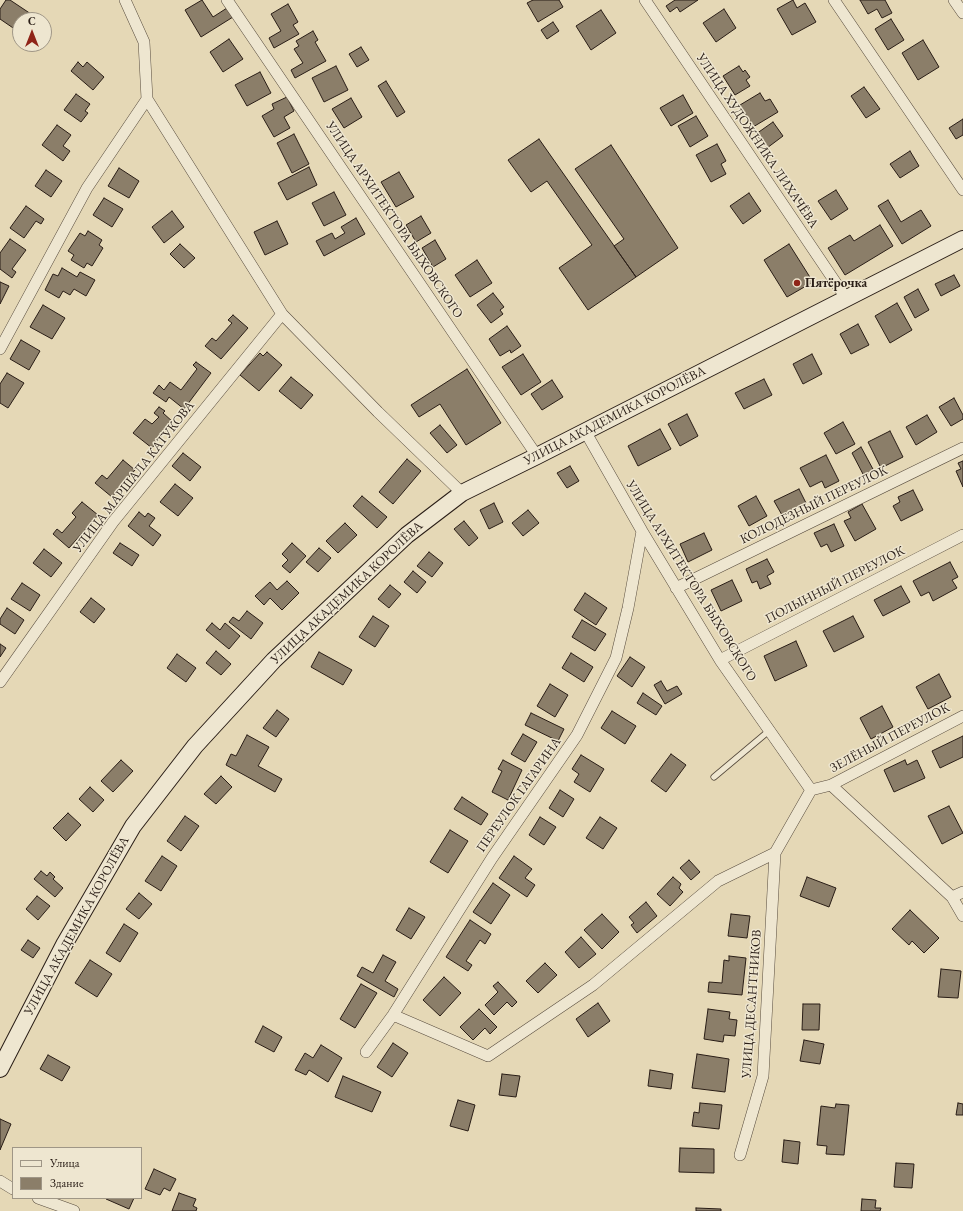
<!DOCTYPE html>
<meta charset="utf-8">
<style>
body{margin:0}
#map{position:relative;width:963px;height:1211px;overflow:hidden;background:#e5d8b6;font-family:"EB Garamond",serif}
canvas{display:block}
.legend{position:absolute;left:12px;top:1147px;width:130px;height:52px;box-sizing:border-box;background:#eee6d0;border:1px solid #9f9686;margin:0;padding:5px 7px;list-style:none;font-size:12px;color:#291d16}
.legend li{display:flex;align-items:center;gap:8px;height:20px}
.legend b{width:20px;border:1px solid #9f9686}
.north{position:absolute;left:12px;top:12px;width:40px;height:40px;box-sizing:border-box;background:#eee6d0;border:1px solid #9f9686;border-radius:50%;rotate:0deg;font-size:11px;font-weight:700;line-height:16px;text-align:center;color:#291d16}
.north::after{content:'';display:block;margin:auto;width:14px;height:18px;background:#8f2418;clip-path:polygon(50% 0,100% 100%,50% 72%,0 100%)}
</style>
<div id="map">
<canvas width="963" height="1211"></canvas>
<ul class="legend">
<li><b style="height:5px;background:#eee6d0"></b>Улица</li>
<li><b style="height:11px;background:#8b7e69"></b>Здание</li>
</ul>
<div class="north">С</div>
</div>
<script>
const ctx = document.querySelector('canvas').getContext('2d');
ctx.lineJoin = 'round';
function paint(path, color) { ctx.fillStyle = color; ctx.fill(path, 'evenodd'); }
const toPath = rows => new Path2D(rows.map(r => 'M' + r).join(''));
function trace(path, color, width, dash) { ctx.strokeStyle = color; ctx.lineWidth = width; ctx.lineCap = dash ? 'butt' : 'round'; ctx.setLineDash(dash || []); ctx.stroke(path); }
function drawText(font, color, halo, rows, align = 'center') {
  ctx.font = font + ' "EB Garamond",serif'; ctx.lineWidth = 3; ctx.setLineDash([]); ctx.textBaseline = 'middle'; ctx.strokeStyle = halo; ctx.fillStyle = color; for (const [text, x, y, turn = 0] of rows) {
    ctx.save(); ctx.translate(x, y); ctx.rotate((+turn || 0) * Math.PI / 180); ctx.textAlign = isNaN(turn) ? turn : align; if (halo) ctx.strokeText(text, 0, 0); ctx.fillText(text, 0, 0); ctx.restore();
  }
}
const building = toPath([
 [6,0,10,0,31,14,27,20,20,20,19,32,0,19,0,9,6,0],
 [202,0,213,17,227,8,233,17,201,37,185,10,202,0],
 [533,0,559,0,563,7,538,22,527,3,533,0],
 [675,0,698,0,680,12,677,7,670,12,666,6,675,0],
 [793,0,797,8,805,3,816,22,792,35,777,9,793,0],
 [860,0,885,0,892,13,882,18,877,9,868,14,860,0],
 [288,4,298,22,293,25,299,34,274,48,269,38,281,31,271,14,288,4],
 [724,9,736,28,716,42,703,23,724,9],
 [601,10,616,33,591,50,576,26,601,10],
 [891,19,904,40,888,50,875,29,891,19],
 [553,22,559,31,547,39,541,30,553,22],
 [313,31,318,40,315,42,326,61,295,78,291,70,303,63,294,49,299,46,296,41,313,31],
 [229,39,243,59,223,72,210,52,229,39],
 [923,40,939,67,918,80,902,53,923,40],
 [361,47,369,60,357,67,349,54,361,47],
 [78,62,83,67,87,62,104,77,93,90,71,71,78,62],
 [336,66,348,90,324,102,312,78,336,66],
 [739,66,743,72,745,70,750,77,746,80,750,86,735,95,723,76,739,66],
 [260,72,271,93,247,106,235,85,260,72],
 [386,81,405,112,397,117,378,86,386,81],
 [864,87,880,109,866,118,851,96,864,87],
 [760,93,765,101,770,99,778,112,753,127,740,105,760,93],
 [76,94,90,104,85,111,88,113,81,122,64,110,76,94],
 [683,95,693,113,671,126,660,108,683,95],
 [287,97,294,111,284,117,290,128,274,137,262,116,274,109,272,104,287,97],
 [351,98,362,117,344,128,332,109,351,98],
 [696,116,708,136,690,147,678,126,696,116],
 [963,119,963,135,956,139,949,128,963,119],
 [773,122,783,136,767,148,756,134,773,122],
 [57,125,71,135,63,146,70,151,63,161,42,145,57,125],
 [294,134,309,164,292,173,277,143,294,134],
 [539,139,636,277,588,310,559,268,592,245,547,181,531,192,508,160,539,139],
 [717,144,726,161,721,164,726,174,711,182,696,155,717,144],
 [611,145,678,248,636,277,614,246,624,239,575,169,611,145],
 [910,151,919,166,900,178,890,164,910,151],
 [309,167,317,185,287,200,278,183,309,167],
 [119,168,139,181,129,198,108,186,119,168],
 [46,170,62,181,51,197,35,186,46,170],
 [399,172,414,197,396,207,381,182,399,172],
 [836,190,848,209,831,220,818,201,836,190],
 [334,192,346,215,324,226,312,203,334,192],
 [749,193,761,211,743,224,730,206,749,193],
 [104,198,123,209,112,227,93,215,104,198],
 [888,200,901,222,921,210,931,226,902,244,878,206,888,200],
 [26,206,44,219,41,224,36,221,24,238,10,228,26,206],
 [172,211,184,227,164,243,152,227,172,211],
 [421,216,431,233,416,242,406,225,421,216],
 [356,218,365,234,324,256,316,241,332,233,335,239,345,233,341,227,356,218],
 [277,221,288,244,265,255,254,232,277,221],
 [880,225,893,246,845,275,828,248,850,235,854,241,880,225],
 [88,231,102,240,99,245,103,248,92,266,87,263,84,268,71,260,74,255,68,251,80,233,85,236,88,231],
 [10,239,26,250,12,269,16,272,12,278,0,269,0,253,10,239],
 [435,240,446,259,433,267,422,248,435,240],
 [180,244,195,258,184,268,170,254,180,244],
 [789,244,813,282,787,297,764,260,789,244],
 [477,260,492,283,470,297,455,275,477,260],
 [62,268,77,277,80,272,95,280,86,296,74,289,70,295,63,291,59,298,45,290,53,274,58,276,62,268],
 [954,275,960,286,941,296,935,284,954,275],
 [0,282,9,286,0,304,0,282],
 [918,289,929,310,915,318,904,297,918,289],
 [493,293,504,307,500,310,503,314,491,323,477,305,493,293],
 [897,303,912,330,890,343,875,316,897,303],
 [43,305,65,318,52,339,30,327,43,305],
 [233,315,248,328,221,359,205,346,212,338,216,341,232,323,228,320,233,315],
 [858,324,869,345,851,354,840,334,858,324],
 [507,326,521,346,511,353,510,350,500,356,489,339,507,326],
 [21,340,40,351,29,370,10,359,21,340],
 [267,352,282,365,259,391,240,375,260,353,263,356,267,352],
 [523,354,541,382,521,395,502,367,523,354],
 [812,354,822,374,803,384,793,364,812,354],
 [196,362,211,373,184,409,169,397,166,402,153,393,159,385,164,390,170,382,181,390,197,369,193,365,196,362],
 [467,369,501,423,466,445,440,404,419,417,411,405,467,369],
 [7,373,24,383,8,408,0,403,0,384,7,373],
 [291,377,313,395,301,409,279,391,291,377],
 [764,379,772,395,744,409,735,393,764,379],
 [552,380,563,397,542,410,531,394,552,380],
 [954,398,963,415,963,419,951,426,939,407,954,398],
 [159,407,165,411,163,413,173,422,152,448,133,433,145,419,152,424,159,417,154,413,159,407],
 [687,414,698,436,680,446,668,424,687,414],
 [927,415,937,432,916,445,906,427,927,415],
 [843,422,855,444,836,454,824,433,843,422],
 [440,425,457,445,447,453,430,433,440,425],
 [660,429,671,449,638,466,628,446,660,429],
 [890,431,903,457,881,468,868,442,890,431],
 [861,447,874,471,864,476,852,453,861,447],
 [183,453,201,467,190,481,172,466,183,453],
 [826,455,839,481,825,488,822,481,810,487,800,468,826,455],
 [407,459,421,471,393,504,379,492,407,459],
 [123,460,135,470,112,497,95,483,102,475,107,479,123,460],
 [963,461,963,487,956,471,961,469,958,463,963,461],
 [570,466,579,481,567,488,557,473,570,466],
 [175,484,193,498,178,516,160,502,175,484],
 [799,489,806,503,782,515,774,501,799,489],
 [913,490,923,510,901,521,893,506,900,502,898,497,913,490],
 [362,496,387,517,377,528,353,506,362,496],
 [756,496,767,516,749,526,738,506,756,496],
 [82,502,98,515,69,548,53,534,57,529,62,533,76,517,72,513,82,502],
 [494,503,503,522,489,529,480,510,494,503],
 [862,504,876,529,855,541,844,521,851,518,848,512,862,504],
 [528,510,539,523,523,536,512,523,528,510],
 [139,512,145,517,148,513,155,518,149,526,161,535,153,546,128,526,139,512],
 [464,521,478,538,469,546,454,529,464,521],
 [345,523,357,535,338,553,326,541,345,523],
 [834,524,844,546,831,552,827,544,821,547,814,533,834,524],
 [704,533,712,550,688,562,680,544,704,533],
 [120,543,139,555,132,566,113,553,120,543],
 [292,543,306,556,290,573,282,566,288,560,282,554,292,543],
 [319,548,331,558,318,572,306,562,319,548],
 [44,549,62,563,51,577,33,563,44,549],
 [429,552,443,563,432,577,417,566,429,552],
 [767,559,774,572,767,576,771,584,760,589,757,581,752,583,746,569,767,559],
 [950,562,958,577,952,580,957,588,933,601,929,592,921,596,913,581,950,562],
 [413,571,426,582,417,593,404,582,413,571],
 [732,580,742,601,721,611,711,590,732,580],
 [287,581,299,593,282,610,270,598,264,605,255,596,270,582,277,590,287,581],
 [22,583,40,595,30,611,11,599,22,583],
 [390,585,401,594,389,608,378,599,390,585],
 [901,586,910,602,883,616,874,600,901,586],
 [585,593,607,608,596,625,574,610,585,593],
 [91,598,105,609,94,623,80,612,91,598],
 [7,608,24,620,15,634,0,624,0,619,7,608],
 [247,611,263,623,251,639,229,622,233,617,239,621,247,611],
 [373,616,389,626,375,647,359,637,373,616],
 [853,616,864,637,834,652,823,631,853,616],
 [582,620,606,634,595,651,572,637,582,620],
 [212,623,220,630,225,623,240,636,229,649,206,630,212,623],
 [796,641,807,666,775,681,764,656,796,641],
 [0,644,6,648,0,657,0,644],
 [216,651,231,664,221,675,206,663,216,651],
 [319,652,352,670,343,685,311,667,319,652],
 [571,653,593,667,584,682,562,668,571,653],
 [177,654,196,668,186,682,167,668,177,654],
 [630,657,645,667,632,687,617,676,630,657],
 [939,674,951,697,928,709,916,687,939,674],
 [661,681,667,691,677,686,682,694,665,704,654,685,661,681],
 [550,684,568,695,555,717,537,706,550,684],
 [643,693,662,706,656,715,637,703,643,693],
 [882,706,893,727,871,739,860,718,882,706],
 [277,710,289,719,276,737,263,728,277,710],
 [612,711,636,726,625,744,601,728,612,711],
 [531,713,564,729,558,741,525,725,531,713],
 [523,734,537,742,525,762,511,754,523,734],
 [247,735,269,747,258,766,282,779,275,792,226,765,231,754,236,756,247,735],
 [963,736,963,757,940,768,932,751,963,736],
 [671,754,686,765,666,792,651,781,671,754],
 [581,755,604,769,590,792,574,782,579,774,572,769,581,755],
 [121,760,133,771,113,792,101,781,121,760],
 [503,760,522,770,508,800,492,792,502,771,498,769,503,760],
 [905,760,907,765,917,760,925,778,894,792,884,770,905,760],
 [221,776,232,787,216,804,204,794,221,776],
 [90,787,104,800,93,812,79,799,90,787],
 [560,790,574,799,563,817,549,808,560,790],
 [462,797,488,814,481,825,454,809,462,797],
 [949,806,963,833,942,844,928,816,949,806],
 [68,813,81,825,66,841,53,828,68,813],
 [185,816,199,826,181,851,167,841,185,816],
 [540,817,556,827,544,845,529,835,540,817],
 [600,817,617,828,603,849,586,838,600,817],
 [450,830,468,841,448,873,430,862,450,830],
 [162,856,177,866,161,891,145,881,162,856],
 [514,856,532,869,525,878,535,885,527,897,499,878,514,856],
 [689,860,700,872,691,880,680,868,689,860],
 [41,871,47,876,50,872,55,877,53,879,63,888,55,897,34,879,41,871],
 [673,877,681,884,679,888,683,892,670,906,657,894,673,877],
 [807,877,836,888,829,907,800,896,807,877],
 [493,883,510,895,491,924,473,912,493,883],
 [139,893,152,904,139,919,126,909,139,893],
 [37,896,50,906,38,920,26,909,37,896],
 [646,902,657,916,637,933,631,925,634,923,629,917,646,902],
 [409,908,425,917,411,939,396,930,409,908],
 [910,910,939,938,924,953,912,941,909,945,892,929,910,910],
 [602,914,619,932,602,949,584,930,602,914],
 [731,914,750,916,747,938,728,936,731,914],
 [470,920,491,934,485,944,480,940,466,961,472,965,468,971,446,957,470,920],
 [124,924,138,933,120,962,106,953,124,924],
 [581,937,596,954,579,968,565,952,581,937],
 [28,940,40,948,33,958,21,950,28,940],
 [383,955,396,962,385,981,398,989,394,997,357,976,362,967,373,973,383,955],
 [729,956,746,958,742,995,708,992,709,982,722,983,724,960,729,961,729,956],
 [90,960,112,974,97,997,75,983,90,960],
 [545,963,557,975,538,993,526,981,545,963],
 [941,969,961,971,958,998,938,997,941,969],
 [444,977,461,993,440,1016,423,1000,444,977],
 [498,982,517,1002,512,1007,507,1002,494,1015,485,1005,498,992,493,986,498,982],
 [361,984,377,993,355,1028,340,1019,361,984],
 [598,1003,610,1021,588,1037,576,1019,598,1003],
 [803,1004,820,1004,819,1030,802,1030,803,1004],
 [479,1009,497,1027,490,1034,485,1028,473,1040,460,1027,479,1009],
 [708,1009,730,1012,729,1019,737,1020,735,1036,724,1035,723,1042,704,1039,708,1009],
 [263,1026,282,1037,274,1052,255,1042,263,1026],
 [804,1040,824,1044,820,1064,800,1061,804,1040],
 [393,1043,408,1053,392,1077,377,1067,393,1043],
 [321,1045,342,1058,328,1082,309,1070,306,1075,295,1070,305,1053,313,1058,321,1045],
 [697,1054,729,1059,725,1092,692,1088,697,1054],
 [48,1055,70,1067,62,1081,40,1069,48,1055],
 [650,1070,673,1074,671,1089,648,1086,650,1070],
 [502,1074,520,1076,516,1097,499,1095,502,1074],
 [343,1076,381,1092,372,1112,335,1097,343,1076],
 [458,1100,475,1105,468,1131,450,1126,458,1100],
 [700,1103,722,1105,719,1129,692,1126,694,1112,699,1113,700,1103],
 [958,1103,963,1104,963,1115,956,1115,958,1103],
 [836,1104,849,1105,844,1155,826,1154,827,1146,817,1145,821,1106,835,1108,836,1104],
 [0,1119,11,1124,0,1150,0,1119],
 [784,1140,800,1142,798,1164,782,1162,784,1140],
 [680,1148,714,1149,714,1173,679,1172,680,1148],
 [896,1163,914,1164,912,1188,894,1187,896,1163],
 [154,1169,176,1179,170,1191,164,1188,160,1195,145,1189,154,1169],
 [179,1193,196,1199,193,1206,197,1208,196,1211,172,1211,179,1193],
 [107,1198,134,1198,129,1209,106,1199,107,1198],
 [862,1199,876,1200,875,1208,881,1208,880,1211,861,1211,862,1199],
 [696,1208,721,1209,721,1211,696,1211,696,1208]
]);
const lane = toPath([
 [714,777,770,730]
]);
const street = toPath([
 [125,0,144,42,147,99,282,314,378,412,462,493],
 [227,0,537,456],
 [645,0,846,298],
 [834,0,963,190],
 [954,0,963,13],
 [0,349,87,188,147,99],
 [585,431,642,531,720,660,811,790],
 [676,588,963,448],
 [720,660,963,535],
 [0,682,113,522,282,314],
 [831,785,963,716],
 [811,790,831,785,952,897,963,916],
 [952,897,963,892],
 [393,1015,488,1056,593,985,718,881,775,853,811,790],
 [366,1052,393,1015,492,858,577,735,616,658,628,608,642,531],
 [740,1155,763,1076,775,853],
 [0,1181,13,1189],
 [38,1198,74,1211]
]);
const secondary = toPath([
 [0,1069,65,943,133,826,195,746,274,660,407,535,462,493,537,456,963,239]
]);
const markers = [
 [797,283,4,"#8f2418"]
];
const streetNames = [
 ["УЛИЦА ХУДОЖНИКА ЛИХАЧЁВА",757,141,56],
 ["УЛИЦА АРХИТЕКТОРА БЫХОВСКОГО",394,220,56],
 ["УЛИЦА АКАДЕМИКА КОРОЛЁВА",615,416,-27],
 ["УЛИЦА МАРШАЛА КАТУКОВА",134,477,-52],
 ["КОЛОДЕЗНЫЙ ПЕРЕУЛОК",814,505,-26],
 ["УЛИЦА АРХИТЕКТОРА БЫХОВСКОГО",691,581,58],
 ["ПОЛЫННЫЙ ПЕРЕУЛОК",835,585,-27],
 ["УЛИЦА АКАДЕМИКА КОРОЛЁВА",347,593,-43],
 ["ЗЕЛЁНЫЙ ПЕРЕУЛОК",890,738,-28],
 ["ПЕРЕУЛОК ГАГАРИНА",519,795,-55],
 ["УЛИЦА АКАДЕМИКА КОРОЛЁВА",77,926,-61],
 ["УЛИЦА ДЕСАНТНИКОВ",752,1004,-86]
];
const poiNames = [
 ["Пятёрочка",805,283]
];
paint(building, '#8b7e69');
trace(building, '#291d16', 1);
trace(lane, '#584c3e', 7);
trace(street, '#584c3e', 12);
trace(secondary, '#291d16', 18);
trace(lane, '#eee6d0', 5.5);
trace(street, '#eee6d0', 11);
trace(secondary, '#eee6d0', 16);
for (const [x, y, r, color] of markers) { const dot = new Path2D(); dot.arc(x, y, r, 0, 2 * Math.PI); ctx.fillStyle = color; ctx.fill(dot); trace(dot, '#eee6d0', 1.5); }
drawText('13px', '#291d16', '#eee6d0', streetNames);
drawText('bold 13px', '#291d16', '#eee6d0', poiNames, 'left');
</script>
